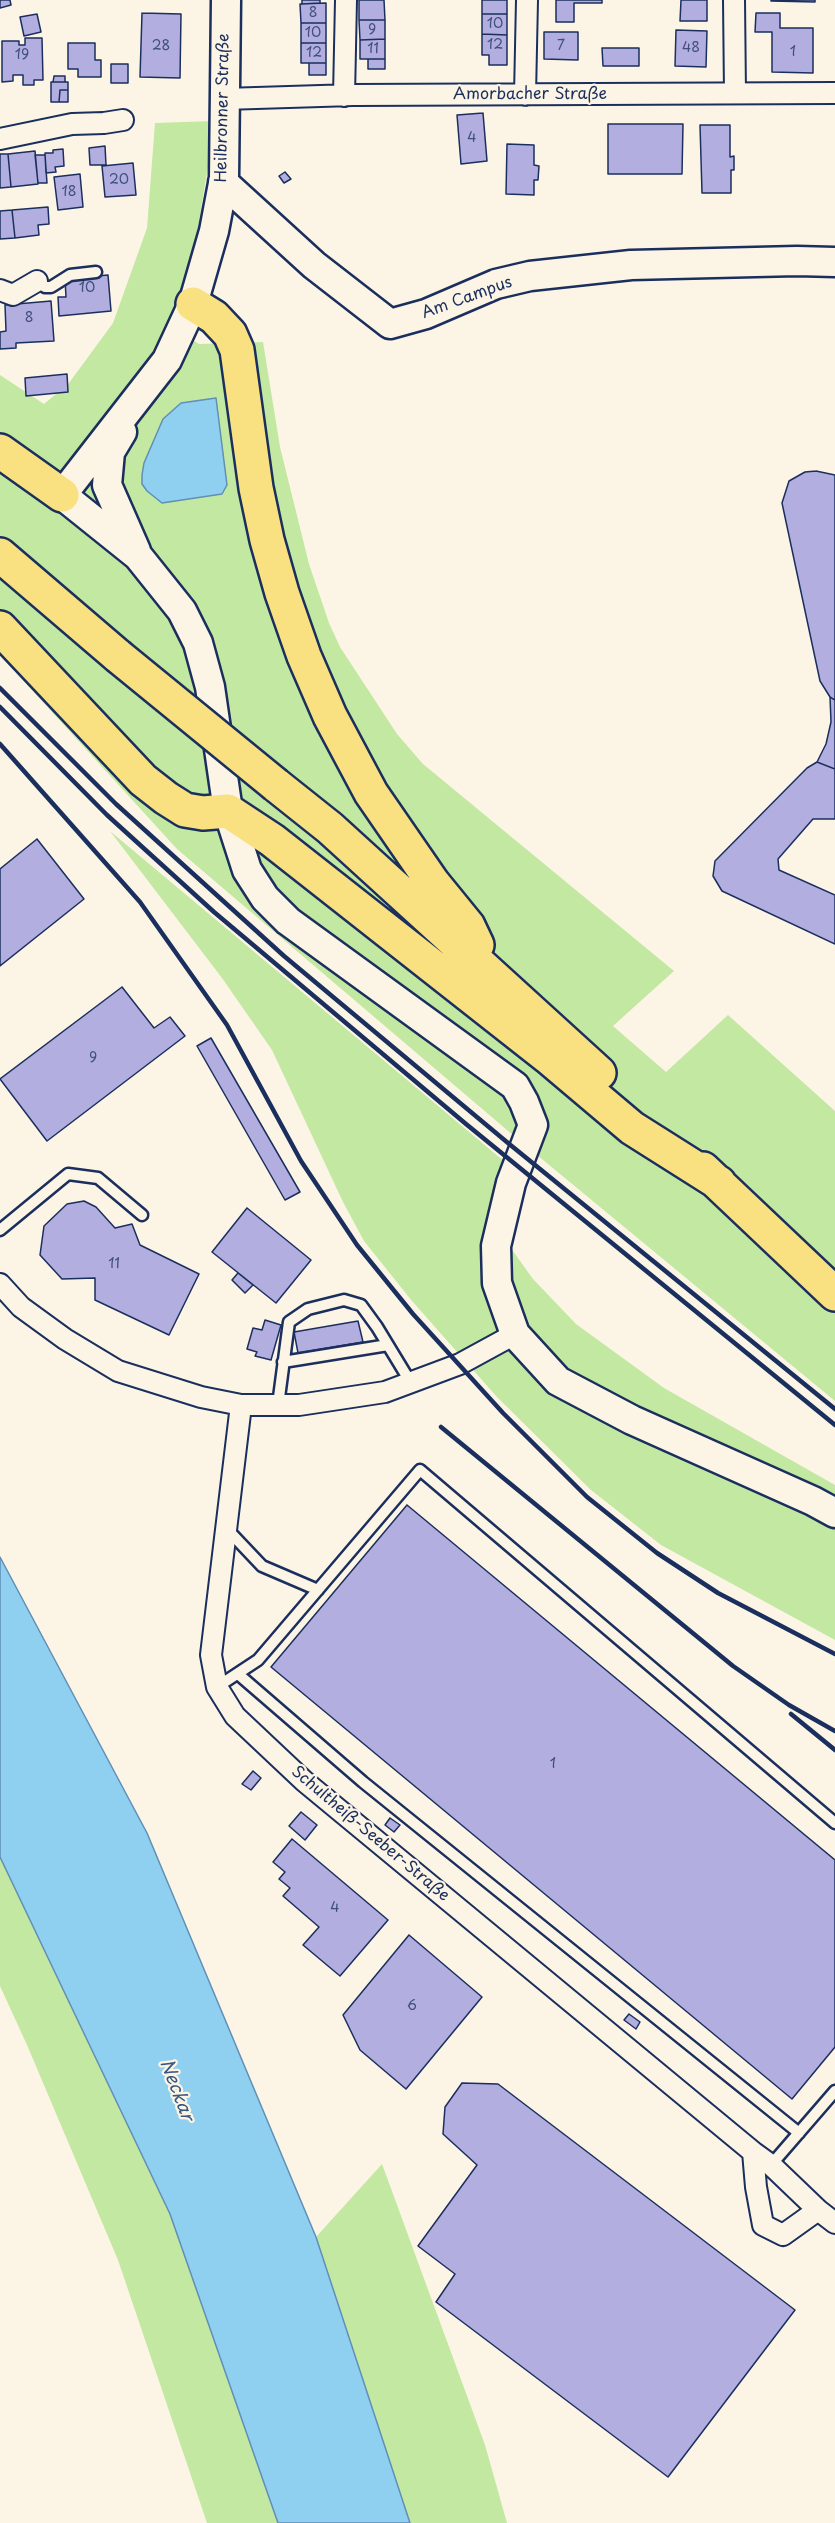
<!DOCTYPE html>
<meta charset="utf-8">
<style>
body{margin:0}
canvas{display:block;background:#fcf5e5}
</style>
<canvas width="835" height="2523"></canvas>
<script>
const ctx = document.querySelector('canvas').getContext('2d');
ctx.lineJoin = 'round';
function paint(path, color) { ctx.fillStyle = color; ctx.fill(path, 'evenodd'); }
const toPath = rows => new Path2D(rows.map(r => 'M' + r).join(''));
function trace(path, color, width, dash) { ctx.strokeStyle = color; ctx.lineWidth = width; ctx.lineCap = dash ? 'butt' : 'round'; ctx.setLineDash(dash || []); ctx.stroke(path); }
function drawText(font, color, halo, rows, align = 'center') {
  ctx.font = font + ' "Playpen Sans",sans-serif'; ctx.lineWidth = 4.5; ctx.setLineDash([]); ctx.textBaseline = 'middle'; ctx.strokeStyle = halo; ctx.fillStyle = color; for (const [text, x, y, turn = 0] of rows) {
    ctx.save(); ctx.translate(x, y); ctx.rotate((+turn || 0) * Math.PI / 180); ctx.textAlign = isNaN(turn) ? turn : align; if (halo) ctx.strokeText(text, 0, 0); ctx.fillText(text, 0, 0); ctx.restore();
  }
}
const green = toPath([
 [213,121,210,154,193,258,168,325,199,344,263,342,280,447,309,564,329,623,340,647,397,734,423,764,674,971,613,1026,666,1072,728,1015,835,1111,835,1401,514,1136,177,849,0,655,0,375,44,404,69,383,113,323,147,228,155,123],
 [110,831,518,1173,510,1247,533,1279,576,1324,664,1388,835,1485,835,1640,661,1545,591,1490,497,1397,412,1301,364,1241,343,1202,272,1050,222,978],
 [0,1857,170,2214,278,2523,207,2523,118,2260,27,2045,0,1986],
 [382,2164,485,2445,507,2523,401,2523,316,2237]
]);
const water = toPath([
 [216,398,227,485,222,494,162,503,147,491,142,484,142,475,144,463,163,419,181,403,216,398],
 [0,1557,147,1833,316,2237,410,2523,278,2523,170,2214,0,1857,0,1557]
]);
const building = toPath([
 [0,0,10,0,11,5,0,8,0,0],
 [302,0,320,0,320,3,302,4,302,0],
 [359,0,384,0,385,20,359,20,359,0],
 [482,0,507,0,507,14,482,14,482,0],
 [556,0,602,0,602,3,574,3,574,22,556,22,556,0],
 [681,0,707,0,707,21,680,21,681,0],
 [771,0,815,0,815,2,771,1,771,0],
 [326,3,326,23,301,23,300,4,326,3],
 [142,13,181,14,180,78,140,77,142,13],
 [756,13,780,13,780,28,813,28,813,73,772,72,772,32,755,32,756,13],
 [37,14,41,32,24,36,20,17,37,14],
 [482,14,507,14,507,35,482,34,482,14],
 [359,20,385,20,385,39,360,40,359,20],
 [301,23,326,23,326,43,301,43,301,23],
 [676,30,707,31,706,67,675,66,676,30],
 [544,32,578,32,578,60,544,59,544,32],
 [482,34,507,35,507,65,489,65,489,55,482,55,482,34],
 [25,38,42,38,43,80,34,80,34,85,23,85,23,75,13,75,13,81,2,82,2,41,19,41,19,45,25,45,25,38],
 [385,39,385,59,360,59,360,40,385,39],
 [68,43,95,43,95,60,101,60,101,77,78,77,78,69,68,69,68,43],
 [301,43,326,43,326,63,301,63,301,43],
 [602,48,639,48,639,66,603,66,602,48],
 [368,59,385,59,385,69,368,69,368,59],
 [309,63,326,63,326,75,309,75,309,63],
 [111,64,128,64,128,83,111,83,111,64],
 [54,76,65,76,65,82,53,82,54,76],
 [51,82,68,82,68,90,60,90,59,102,51,102,51,82],
 [60,90,68,90,68,102,59,102,60,90],
 [483,113,487,161,461,164,457,115,483,113],
 [608,124,683,124,682,174,608,174,608,124],
 [700,125,730,125,730,157,734,156,734,170,731,170,731,193,702,193,700,125],
 [507,144,534,145,534,165,539,166,538,180,534,180,534,195,506,194,507,144],
 [105,146,106,165,90,165,89,148,105,146],
 [63,149,64,166,55,167,56,172,46,173,45,153,53,153,53,150,63,149],
 [35,151,38,184,11,187,8,154,35,151],
 [0,154,8,154,11,187,0,188,0,154],
 [35,155,45,155,47,183,38,183,35,155],
 [133,163,136,195,105,197,102,166,133,163],
 [285,172,291,179,284,183,279,176,285,172],
 [80,174,83,207,58,210,54,177,80,174],
 [48,207,49,224,38,225,39,235,15,238,12,210,48,207],
 [12,210,15,238,0,239,0,211,12,210],
 [108,275,111,311,59,316,58,297,66,297,65,279,108,275],
 [51,301,54,341,16,343,16,348,0,349,0,332,6,331,5,305,51,301],
 [67,374,68,392,26,396,25,378,67,374],
 [816,471,835,475,835,700,830,697,820,681,782,503,789,481,805,472,816,471],
 [830,697,835,700,835,769,817,762,826,744,831,722,830,697],
 [817,762,835,769,835,819,813,819,778,859,779,870,835,895,835,944,722,891,713,876,715,861,807,768,817,762],
 [37,839,84,899,0,966,0,869,37,839],
 [122,987,154,1028,170,1017,185,1036,47,1141,0,1079,122,987],
 [211,1038,300,1192,285,1200,197,1046,211,1038],
 [84,1201,96,1207,115,1228,132,1224,140,1245,199,1274,169,1335,95,1300,95,1278,62,1279,40,1255,44,1226,67,1204,84,1201],
 [247,1208,311,1260,276,1303,212,1252,247,1208],
 [238,1273,253,1285,245,1293,232,1280,238,1273],
 [265,1320,281,1325,271,1360,255,1356,257,1352,247,1349,253,1328,262,1330,265,1320],
 [358,1321,363,1342,298,1353,294,1332,358,1321],
 [407,1505,835,1860,835,2047,792,2099,271,1667,407,1505],
 [253,1771,261,1778,251,1790,242,1784,253,1771],
 [301,1812,317,1825,305,1840,289,1826,301,1812],
 [390,1818,400,1825,394,1832,385,1825,390,1818],
 [292,1839,388,1920,340,1976,303,1945,319,1927,283,1896,290,1888,279,1879,285,1872,273,1862,292,1839],
 [409,1935,482,1997,406,2089,360,2050,343,2015,409,1935],
 [629,2014,640,2022,636,2029,624,2020,629,2014],
 [462,2083,498,2084,795,2310,668,2477,436,2302,455,2274,418,2246,477,2165,443,2134,445,2107,462,2083]
]);
const lane = toPath([
 [37,281,45,287,51,287,70,275,96,272],
 [0,1230,68,1174,98,1178,142,1215],
 [283,1362,388,1345],
 [278,1405,289,1322,308,1309,344,1300,361,1305,377,1327,411,1383],
 [226,1528,262,1566,318,1590],
 [238,1674,363,1782,799,2133],
 [217,1687,258,1660,420,1470,835,1823],
 [771,2165,835,2091]
]);
const street = toPath([
 [734,0,735,93],
 [525,95,527,0],
 [344,96,346,0],
 [224,99,353,95,835,93],
 [0,139,72,124,104,123,123,120],
 [0,290,13,295,37,281],
 [0,1284,21,1307,65,1339,118,1371,201,1397,241,1405,299,1405,385,1392,460,1364,515,1334],
 [241,1405,211,1655,217,1687,235,1716,304,1781,753,2152,771,2165,818,2210,783,2235,763,2225,756,2187,753,2152],
 [818,2210,835,2223]
]);
const secondary = toPath([
 [226,0,224,178,214,231,193,304,167,360,62,495,138,556,182,611,198,643,210,687,228,811,247,870,265,898,288,921,515,1086,524,1102,533,1125,511,1183,496,1246,497,1283,515,1334,558,1381,632,1420,813,1501,835,1513],
 [223,182,314,265,390,324,426,314,496,284,530,276,631,265,797,261,835,262],
 [122,432,110,452,107,485,136,551]
]);
const highway = toPath([
 [193,304,214,317,230,334,237,350,256,488,267,540,282,593,304,656,330,716,371,793,433,883,468,926,477,945],
 [0,451,62,495],
 [0,555,118,656],
 [0,628,143,780,166,798,185,810,203,813,228,811,272,840,548,1057,632,1128,719,1183],
 [276,785,330,828,599,1073],
 [703,1169,835,1294]
]);
const rail = toPath([
 [0,688,116,804,284,956,508,1143,835,1409],
 [0,707,107,815,214,912,466,1124,835,1425],
 [0,744,140,902,227,1025,301,1161,357,1245,413,1314,503,1413,587,1497,657,1553,718,1593,835,1654],
 [441,1427,733,1666,789,1705,835,1731],
 [791,1714,835,1750]
]);
const highwayBridge = toPath([
 [118,656,276,785]
]);
const numberNames = [
 ["8",313,13],
 ["10",495,24],
 ["9",372,30],
 ["10",313,33],
 ["12",495,45],
 ["28",161,46],
 ["7",561,46],
 ["48",691,48],
 ["11",373,49],
 ["1",793,52],
 ["12",314,53],
 ["19",22,55],
 ["4",472,138],
 ["20",119,180],
 ["18",69,192],
 ["10",87,288],
 ["8",29,318],
 ["9",93,1058],
 ["11",114,1264],
 ["1",553,1764],
 ["4",335,1908],
 ["6",412,2006]
];
const streetNames = [
 ["Amorbacher Straße",530,95],
 ["Heilbronner Straße",223,108,-89],
 ["Am Campus",467,298,-20],
 ["Schultheiß-Seeber-Straße",370,1834,40]
];
const waterNames = [
 ["Neckar",176,2090,69]
];
paint(green, '#c3e8a2');
paint(water, '#8fcff0');
trace(water, '#618fb6', 1.5);
paint(building, '#b2aee0');
trace(building, '#1b2f5e', 1.5);
trace(lane, '#1b2f5e', 15);
trace(street, '#1b2f5e', 24);
trace(secondary, '#1b2f5e', 33);
trace(highway, '#1b2f5e', 38);
trace(lane, '#fcf5e5', 10);
trace(street, '#fcf5e5', 20);
trace(secondary, '#fcf5e5', 28);
trace(highway, '#f9e181', 33);
trace(rail, '#1b2f5e', 4.5);
trace(highwayBridge, '#1b2f5e', 38, []);
trace(highwayBridge, '#f9e181', 33);
drawText('14px', '#414f7e', null, numberNames);
drawText('16px', '#1b2f5e', '#fcf5e5', streetNames);
drawText('italic 18px', '#385782', '#fcf5e5', waterNames);
</script>
